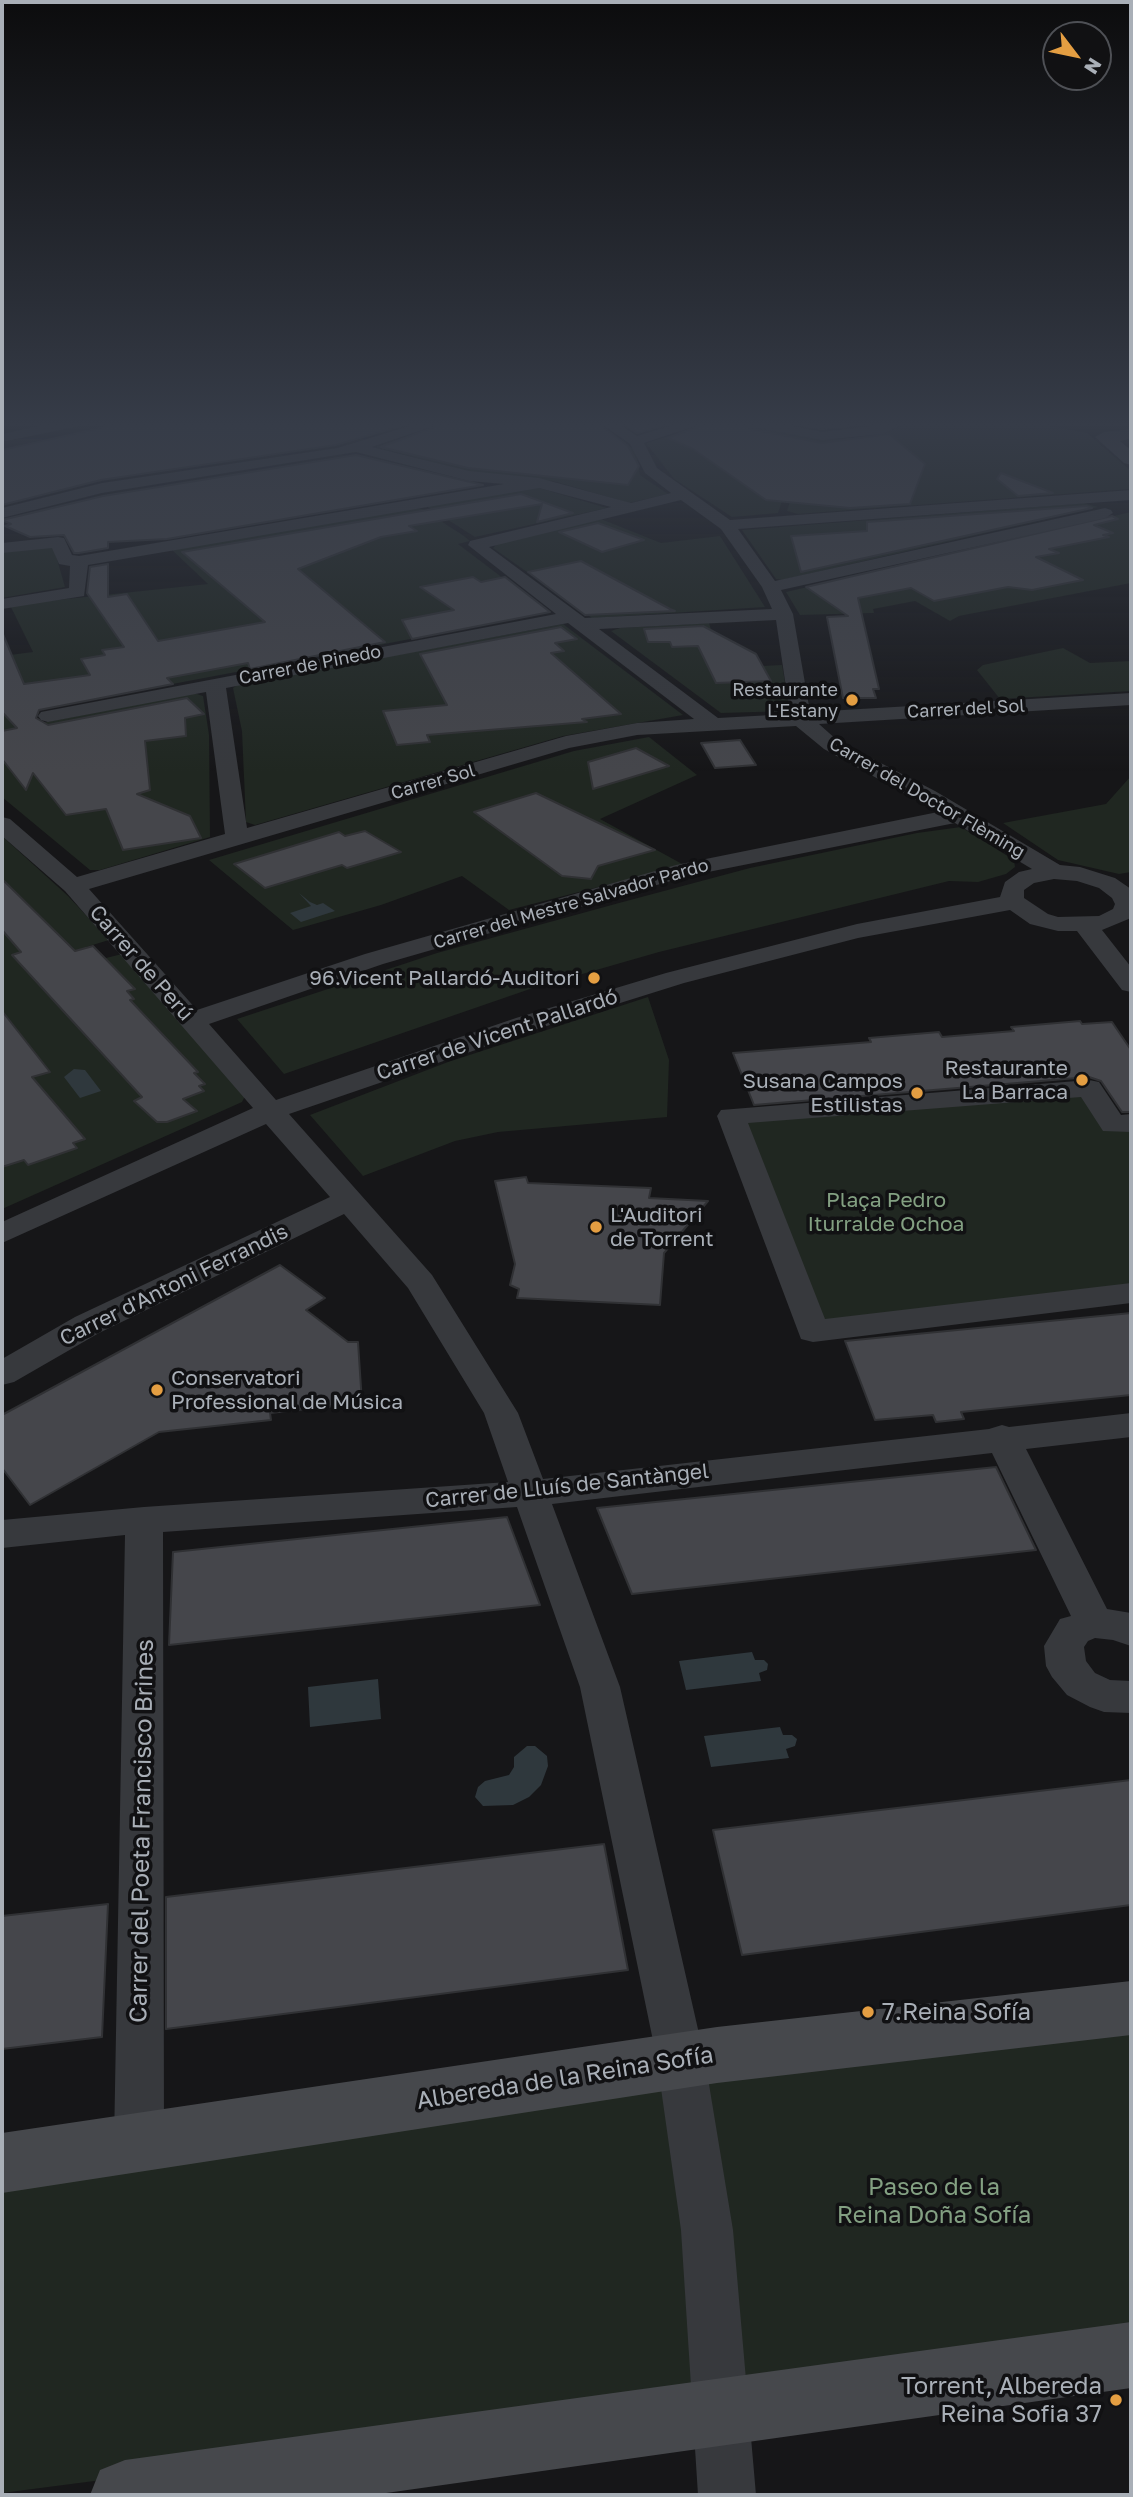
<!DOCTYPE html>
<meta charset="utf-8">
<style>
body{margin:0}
#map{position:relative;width:1133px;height:2497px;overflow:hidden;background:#161618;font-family:"Golos Text",sans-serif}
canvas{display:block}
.frame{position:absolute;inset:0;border:4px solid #a9afb7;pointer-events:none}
.north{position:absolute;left:1042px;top:21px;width:70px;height:70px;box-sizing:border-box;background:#111113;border:2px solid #4e5055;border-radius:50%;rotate:122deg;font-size:19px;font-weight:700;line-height:28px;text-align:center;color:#a9afb7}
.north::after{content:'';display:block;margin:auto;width:24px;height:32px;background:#e49e42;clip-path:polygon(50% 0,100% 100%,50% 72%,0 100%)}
</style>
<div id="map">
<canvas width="1133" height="2497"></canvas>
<div class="frame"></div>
<div class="north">N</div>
</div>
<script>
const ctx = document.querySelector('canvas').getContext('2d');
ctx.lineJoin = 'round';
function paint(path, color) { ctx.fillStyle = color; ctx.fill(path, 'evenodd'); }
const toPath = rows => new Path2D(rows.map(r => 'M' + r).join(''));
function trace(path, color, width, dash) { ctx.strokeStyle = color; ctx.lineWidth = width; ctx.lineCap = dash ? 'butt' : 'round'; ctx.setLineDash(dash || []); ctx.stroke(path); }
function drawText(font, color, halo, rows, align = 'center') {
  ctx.font = font + ' "Golos Text",sans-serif'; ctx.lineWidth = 7; ctx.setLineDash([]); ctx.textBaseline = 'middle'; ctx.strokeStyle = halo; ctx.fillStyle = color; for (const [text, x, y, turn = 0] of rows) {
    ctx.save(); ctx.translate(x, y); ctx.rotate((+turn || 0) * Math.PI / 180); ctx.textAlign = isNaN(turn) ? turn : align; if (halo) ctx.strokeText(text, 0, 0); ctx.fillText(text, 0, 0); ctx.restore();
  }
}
const green = toPath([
 [451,422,594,422,636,450,640,475,668,494,629,503,553,481,470,472,375,447],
 [715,422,737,422,835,439,877,436,912,422,1026,422,1087,433,1131,471,1131,489,798,514,787,511,796,482,793,469,778,513,732,517,674,479,646,443],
 [536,487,607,508,475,537,426,506],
 [1084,503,1098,507,782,580,776,579,742,530],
 [414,508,422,509,464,536,470,541,458,544,545,610,539,614,374,646,355,629,341,622,369,647,13,714,26,726,194,693,203,696,209,735,210,837,100,870,90,870,2,797,2,656,33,652,10,605,208,584,172,550],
 [1131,512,1131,583,959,616,950,621,915,601,873,609,874,613,800,615,786,592],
 [601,519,661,543,720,536,765,607,592,618,493,548,497,544],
 [53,545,65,587,2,598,2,550],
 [709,623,722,668,782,665,790,711,721,713,611,631,620,628],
 [563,624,683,715,563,736,255,825,246,822,242,731,233,688,239,684],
 [1063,648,1090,663,1131,661,1131,691,1000,699,977,670,983,665],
 [649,737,697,775,600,819,684,865,509,910,462,876,381,905,293,930,209,860,574,751],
 [1131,776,1131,872,1119,874,1058,860,1003,823,1106,804],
 [961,827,1014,860,1015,867,1006,874,978,882,949,881,659,952,530,989,284,1074,237,1019,437,953,619,903,750,868,917,833],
 [2,836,68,896,109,940,86,947,98,960,122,954,247,1092,242,1102,2,1209],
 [648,997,669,1060,667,1117,498,1132,455,1141,363,1176,310,1115,448,1062],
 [1084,1093,1106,1127,1131,1126,1131,1287,814,1324,734,1119],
 [1131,2003,1131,2346,2,2493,2,2182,683,2062]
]);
const water = toPath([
 [299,893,310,902,317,905,323,903,335,911,301,922,290,913,311,906],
 [74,1069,85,1070,101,1091,80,1098,64,1077],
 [752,1652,755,1660,764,1660,768,1664,767,1670,759,1673,761,1681,686,1690,679,1661],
 [378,1679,381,1719,310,1727,308,1687],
 [780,1727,783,1735,792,1735,797,1739,795,1746,786,1749,789,1758,711,1767,704,1736],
 [527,1746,535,1746,547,1756,548,1766,541,1785,529,1797,513,1805,483,1806,475,1797,478,1787,485,1781,509,1775,514,1767,514,1757]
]);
const building = toPath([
 [128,422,414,422,336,445,101,480,2,505,2,450,128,422],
 [448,422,596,422,628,446,639,466,628,485,468,468,381,447,448,422],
 [621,422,675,422,637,433,621,422],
 [710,422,741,422,750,429,822,443,889,434,925,464,910,504,850,508,766,500,693,449,668,438,710,422],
 [785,422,874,422,875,423,822,429,785,422],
 [356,455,483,485,167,539,108,542,108,548,79,553,74,553,64,535,30,537,5,526,11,524,2,520,103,496,356,455],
 [1001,473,1053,493,1018,496,997,479,1001,473],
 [521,494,573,513,537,522,542,504,409,526,417,531,381,537,298,569,385,642,250,669,248,663,167,678,173,684,39,710,36,718,48,725,187,698,204,714,185,718,186,736,145,741,150,790,137,794,190,816,201,838,123,850,106,809,66,815,33,773,26,790,2,759,2,731,17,728,2,712,2,632,24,684,90,675,81,659,105,655,102,650,124,647,87,593,90,567,108,564,108,597,127,594,158,641,265,622,182,552,521,494],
 [1086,506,1092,508,801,572,791,536,867,531,867,522,1086,506],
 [1112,516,1118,519,1094,525,1113,533,1103,535,1109,537,1049,549,1059,553,1036,557,1083,580,1032,590,1008,587,934,601,911,588,858,598,879,689,873,689,876,698,843,698,827,617,848,616,806,587,1112,516],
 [598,523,644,540,602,552,559,532,598,523],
 [581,561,670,609,675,611,585,615,528,572,581,561],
 [473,577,481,582,505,577,550,612,412,639,402,620,454,610,420,587,473,577],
 [703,626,756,654,771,681,716,683,698,646,672,647,670,642,648,642,644,629,703,626],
 [561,627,577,639,555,643,564,651,551,653,621,714,582,719,587,722,427,735,430,742,397,745,383,711,447,705,420,654,561,627],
 [740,740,756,765,715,768,701,743,740,740],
 [636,748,669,766,593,789,588,762,636,748],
 [536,793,655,850,598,866,591,879,562,876,474,812,536,793],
 [365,831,401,852,347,868,342,865,265,888,234,864,339,832,345,836,365,831],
 [2,879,75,951,93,946,135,989,127,991,134,999,130,1000,198,1072,194,1073,205,1084,199,1086,204,1091,183,1099,197,1111,167,1122,157,1122,134,1101,142,1097,12,955,21,952,2,930,2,879],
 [2,1011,50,1072,32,1077,85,1139,73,1143,77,1148,28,1165,24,1160,2,1167,2,1011],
 [1080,1021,1082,1024,1112,1022,1131,1050,1131,1112,1122,1112,1101,1081,1089,1077,754,1105,733,1053,871,1042,869,1038,939,1032,942,1037,1014,1031,1011,1027,1080,1021],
 [526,1177,528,1183,651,1188,649,1198,708,1201,664,1253,660,1305,517,1298,519,1289,510,1285,515,1264,495,1181,526,1177],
 [280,1265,325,1298,306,1310,348,1342,358,1342,362,1403,270,1413,271,1420,159,1432,30,1505,2,1468,2,1415,280,1265],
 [1131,1313,1131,1395,961,1412,964,1419,936,1422,933,1415,875,1420,845,1341,1131,1313],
 [996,1467,1036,1550,632,1594,597,1508,996,1467],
 [507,1517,540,1605,169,1645,173,1552,507,1517],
 [1131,1780,1131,1905,742,1955,713,1830,1131,1780],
 [604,1844,628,1970,166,2029,166,1897,604,1844],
 [108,1904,102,2037,2,2049,2,1916,108,1904]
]);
const street = toPath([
 [58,422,86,422,79,426,2,442,2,434,58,422],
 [423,422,445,422,372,447,469,471,539,478,631,503,671,493,645,473,630,444,599,422,616,422,637,436,684,422,707,422,644,443,657,468,730,520,1131,490,1131,500,738,529,775,581,1105,508,1111,510,1113,513,1105,518,781,590,793,614,810,712,1131,693,1131,705,819,724,838,741,935,791,1060,865,1080,867,1115,878,1131,889,1131,918,1102,930,1131,967,1131,992,1122,990,1077,931,1058,931,1030,924,1010,910,858,938,684,983,534,1030,289,1114,432,1275,518,1413,543,1479,989,1429,1002,1425,1009,1427,1131,1413,1131,1437,1026,1449,1107,1609,1131,1613,1131,1646,1113,1640,1095,1638,1088,1641,1084,1647,1086,1661,1095,1673,1110,1680,1131,1681,1131,1713,1104,1712,1090,1707,1067,1695,1052,1677,1046,1666,1044,1646,1060,1619,1071,1616,992,1453,552,1504,620,1687,705,2060,733,2230,756,2495,698,2495,681,2230,657,2060,580,1687,517,1507,163,1532,164,2143,157,2160,139,2167,121,2160,114,2143,125,1535,2,1548,2,1520,144,1507,508,1482,484,1413,408,1288,344,1214,99,1333,14,1382,2,1385,2,1359,75,1317,330,1197,266,1124,2,1243,2,1222,253,1108,65,891,2,836,2,817,10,819,77,877,225,834,206,692,48,722,41,720,38,716,41,712,556,614,468,545,470,541,611,507,539,488,88,565,84,596,2,609,2,599,69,588,70,566,59,564,52,548,2,553,2,543,58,537,64,538,72,555,79,556,504,484,469,481,356,452,102,493,2,518,2,508,102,483,337,448,423,422],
 [681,500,721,529,762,587,772,609,585,618,489,547,681,500],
 [776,620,790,714,718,718,599,629,776,620],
 [568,623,694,719,637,723,566,736,247,828,226,688,568,623],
 [796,726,824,749,938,812,676,865,365,954,197,1010,89,889,569,748,637,735,796,726],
 [955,823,1032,869,1019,872,1005,882,1000,897,857,924,666,973,516,1018,276,1100,209,1024,383,964,688,876,955,823],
 [1054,879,1077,881,1099,888,1112,898,1115,904,1113,909,1099,916,1058,917,1048,914,1024,898,1024,890,1034,883,1054,879],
 [743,422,772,422,822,432,907,422,883,434,822,440,750,426,743,422],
 [1089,1080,1099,1082,1121,1115,1131,1114,1131,1132,1103,1131,1081,1097,748,1123,825,1319,1131,1283,1131,1303,813,1342,801,1339,717,1116,721,1110,1089,1080]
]);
const secondary = toPath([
 [1131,429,1131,439,1120,441,1131,450,1131,465,1124,463,1095,437,1104,432,1131,429],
 [1131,1981,1131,2035,717,2083,2,2193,2,2133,717,2027,1131,1981],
 [1131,2322,1131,2388,372,2495,90,2495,100,2470,125,2460,1131,2322]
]);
const markers = [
 [852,700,7,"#e49e42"],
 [594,978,7,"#e49e42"],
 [1082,1080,7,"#e49e42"],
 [917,1093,7,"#e49e42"],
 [596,1227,7,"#e49e42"],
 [157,1390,7,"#e49e42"],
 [868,2012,7,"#e49e42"],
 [1116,2400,7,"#e49e42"]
];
const farStreetnames = [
 ["Carrer de Pinedo",310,665,-11],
 ["Carrer del Sol",966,709,-3],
 ["Carrer Sol",433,782,-16],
 ["Carrer del Doctor Flèming",927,798,30],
 ["Carrer del Mestre Salvador Pardo",571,904,-16]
];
const farPoinames = [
 ["Restaurante",838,690],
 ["L'Estany",838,711]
];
const streetNames = [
 ["Carrer de Perú",141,963,49],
 ["Carrer de Vicent Pallardó",497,1035,-18],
 ["Carrer d'Antoni Ferrandis",174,1285,-26],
 ["Carrer de Lluís de Santàngel",567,1486,-6]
];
const poiNames = [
 ["96.Vicent Pallardó-Auditori",580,978],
 ["Restaurante",1068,1068],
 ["La Barraca",1068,1092],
 ["Susana Campos",903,1081],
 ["Estilistas",903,1105],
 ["L'Auditori",610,1215,"left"],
 ["de Torrent",610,1239,"left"],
 ["Conservatori",171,1378,"left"],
 ["Professional de Música",171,1402,"left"]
];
const parkNames = [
 ["Plaça Pedro",886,1200],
 ["Iturralde Ochoa",886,1224]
];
const nearStreetnames = [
 ["Carrer del Poeta Francisco Brines",142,1831,-89],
 ["Albereda de la Reina Sofía",565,2078,-9]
];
const nearPoinames = [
 ["7.Reina Sofía",882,2012],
 ["Torrent, Albereda",1102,2386,"right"],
 ["Reina Sofia 37",1102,2414,"right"]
];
const nearParknames = [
 ["Paseo de la",934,2187],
 ["Reina Doña Sofía",934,2215]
];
paint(green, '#202721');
paint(water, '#2f383d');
paint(building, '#45464b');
trace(building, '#303134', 2);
paint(street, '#37393d');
paint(secondary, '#46484c');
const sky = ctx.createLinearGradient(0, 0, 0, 772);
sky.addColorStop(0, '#0c0c0d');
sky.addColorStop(0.55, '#363c48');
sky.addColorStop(1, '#363c4800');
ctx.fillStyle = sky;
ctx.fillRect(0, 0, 1133, 772);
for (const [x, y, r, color] of markers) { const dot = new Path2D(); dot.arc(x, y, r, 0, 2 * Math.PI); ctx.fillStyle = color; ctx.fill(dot); trace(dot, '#111113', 2.5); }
drawText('18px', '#a9afb7', '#111113', farStreetnames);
drawText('18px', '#a9afb7', '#111113', farPoinames, 'right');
drawText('21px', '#a9afb7', '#111113', streetNames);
drawText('21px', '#a9afb7', '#111113', poiNames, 'right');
drawText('21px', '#83a082', '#111113', parkNames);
drawText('24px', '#a9afb7', '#111113', nearStreetnames);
drawText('24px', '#a9afb7', '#111113', nearPoinames, 'left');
drawText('24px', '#83a082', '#111113', nearParknames);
</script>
